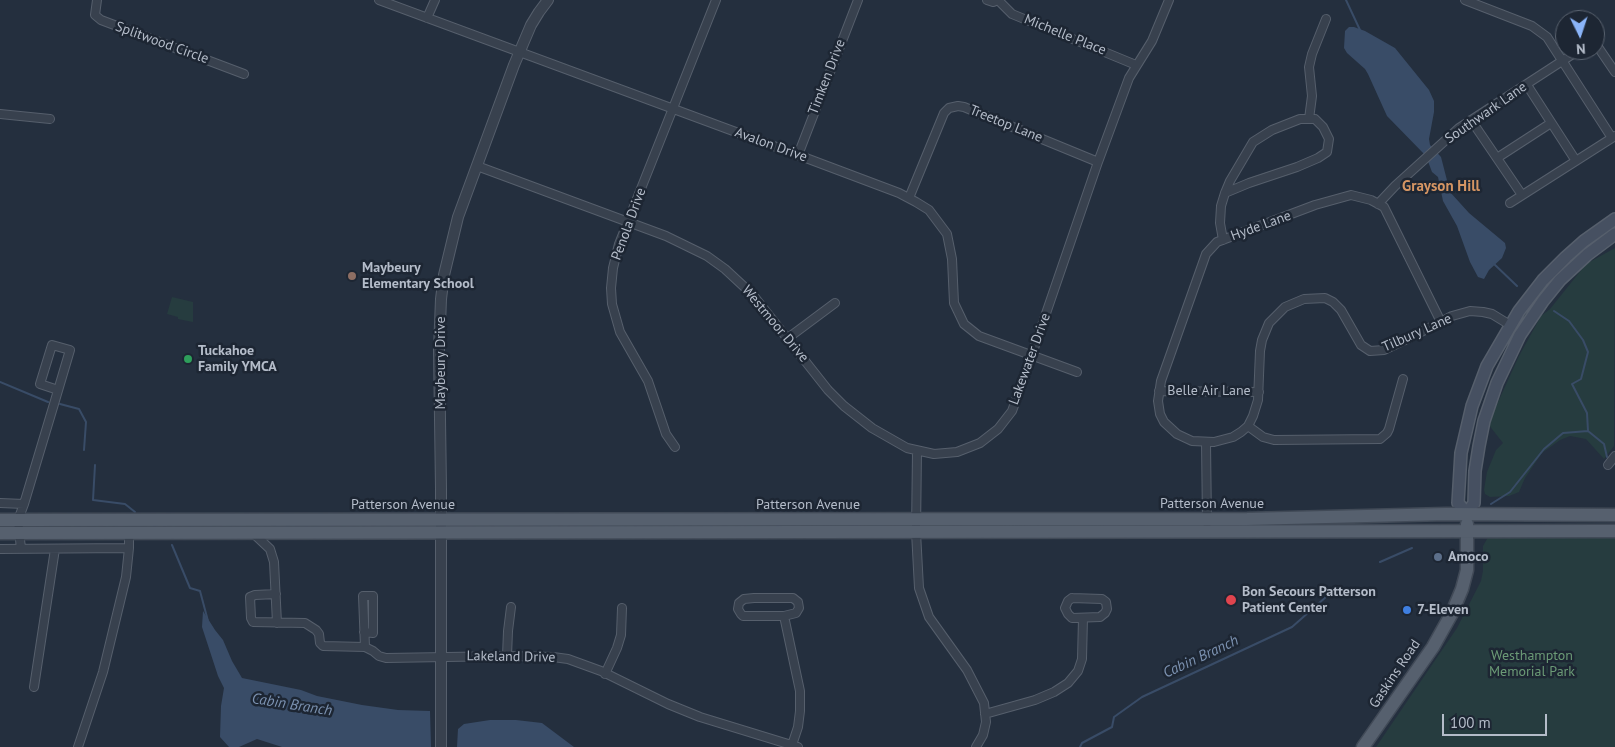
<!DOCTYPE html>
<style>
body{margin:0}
#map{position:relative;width:1615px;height:747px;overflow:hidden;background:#242f3e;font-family:"PT Sans",sans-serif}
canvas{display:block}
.north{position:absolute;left:1555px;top:10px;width:50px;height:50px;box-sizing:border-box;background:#1d2633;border:1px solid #59626f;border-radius:50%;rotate:176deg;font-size:14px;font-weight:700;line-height:20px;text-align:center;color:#b4bcc9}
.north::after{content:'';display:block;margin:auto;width:18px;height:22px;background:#8ab4f8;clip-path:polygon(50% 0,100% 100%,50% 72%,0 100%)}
.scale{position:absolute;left:1442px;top:714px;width:105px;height:22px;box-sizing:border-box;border:2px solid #b4bcc9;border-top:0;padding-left:6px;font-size:15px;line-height:18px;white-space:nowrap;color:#b4bcc9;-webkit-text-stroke:4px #1d2633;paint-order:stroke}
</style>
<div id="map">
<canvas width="1615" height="747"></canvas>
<div class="north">N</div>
<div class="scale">100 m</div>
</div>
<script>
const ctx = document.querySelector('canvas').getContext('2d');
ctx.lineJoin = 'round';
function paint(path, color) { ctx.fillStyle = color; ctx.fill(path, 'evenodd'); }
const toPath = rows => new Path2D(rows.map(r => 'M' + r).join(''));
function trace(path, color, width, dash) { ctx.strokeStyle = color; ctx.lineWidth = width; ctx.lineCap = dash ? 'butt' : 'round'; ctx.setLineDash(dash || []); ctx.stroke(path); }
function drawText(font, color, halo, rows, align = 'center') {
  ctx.font = font + ' "PT Sans",sans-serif'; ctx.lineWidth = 5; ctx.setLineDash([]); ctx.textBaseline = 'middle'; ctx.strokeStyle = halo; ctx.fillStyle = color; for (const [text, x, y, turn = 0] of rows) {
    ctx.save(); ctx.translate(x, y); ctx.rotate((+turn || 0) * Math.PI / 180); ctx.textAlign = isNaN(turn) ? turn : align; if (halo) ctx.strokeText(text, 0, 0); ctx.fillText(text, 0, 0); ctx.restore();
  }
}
const green = toPath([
 [1615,248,1614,446,1604,459,1586,439,1570,436,1560,440,1542,453,1525,478,1519,492,1509,496,1490,497,1485,494,1484,490,1487,472,1496,450,1503,443,1488,424,1519,356,1541,316,1550,309,1586,264],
 [172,297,193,302,193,322,178,319,178,317,167,314],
 [1615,535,1615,747,1376,747,1457,628,1481,581,1483,571,1483,546,1487,539,1491,536]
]);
const water = toPath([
 [1349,27,1354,27,1365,31,1395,48,1429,90,1434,101,1434,112,1429,139,1430,145,1441,157,1450,192,1469,213,1505,243,1506,248,1502,258,1489,270,1484,279,1478,277,1470,262,1457,226,1443,201,1438,177,1432,172,1426,156,1387,116,1368,74,1365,69,1347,53,1344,48,1345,31],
 [203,611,215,630,223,640,232,661,242,678,301,690,317,696,362,705,398,710,430,711,431,747,282,747,257,739,239,747,229,747,220,737,221,706,224,688,218,676,202,627],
 [490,720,516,720,542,723,574,747,457,747,458,729,464,724]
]);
const stream = toPath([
 [1346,0,1360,30],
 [1493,263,1517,286],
 [1554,311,1569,321,1583,340,1588,352,1581,379,1572,384,1587,413,1588,431],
 [0,382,48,402],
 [60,404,79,409,86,422,84,450],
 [95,465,93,500,125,504,135,512],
 [1491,504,1510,492,1544,449,1563,433,1588,431,1604,444,1607,457],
 [172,545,190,588,200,591,208,621],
 [1380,562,1412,548],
 [1080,747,1082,743,1112,727,1114,717,1142,697,1292,627,1335,589]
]);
const minor = toPath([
 [97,0,95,15,101,20,244,74],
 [379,0,798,155,899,193,916,202,929,210,947,234,952,259,954,303,964,324,979,336,1077,372],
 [987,0,993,2,998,0],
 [998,0,1012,14,1136,65],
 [1465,0,1532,26,1547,37,1612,138],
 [427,18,435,0],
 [1595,46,1598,47,1615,72],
 [1527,85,1576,161],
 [0,114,50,119],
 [1309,119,1312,96,1309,67,1312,54,1326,19],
 [1471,120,1522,195],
 [798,155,858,0],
 [1497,158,1551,123],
 [477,166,666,236,707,256,725,269,753,295,828,390,844,406,872,428,907,448,934,454,957,452,980,443,998,429,1012,411,1019,392,1098,162,1129,78,1152,41,1169,0],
 [909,198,944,113,949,108,958,106,964,107,1098,162],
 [1510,203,1615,136],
 [1378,204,1395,186,1459,128,1579,50],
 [1223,240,1220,223,1221,206,1225,193,1230,181,1253,142,1272,130,1300,119,1315,119,1323,127,1329,139,1327,152,1318,158,1297,167,1249,183,1225,193],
 [1441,322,1384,207,1371,200,1351,195,1315,205,1217,242,1206,254,1161,381,1158,401,1160,414,1164,422,1177,434,1192,441,1214,442,1233,437,1241,432,1248,426,1253,416,1258,400,1260,351,1262,340,1269,323,1285,307,1304,299,1325,298,1333,302,1341,310,1361,345,1370,351,1384,350,1407,339,1441,322,1452,316,1470,311,1483,312,1492,314,1510,325],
 [788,338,835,303],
 [1159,391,1259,392],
 [1248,426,1263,437,1274,440,1380,439,1387,433,1389,429,1403,379],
 [1206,442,1207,523],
 [675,447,666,434,648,381,620,332,612,304,611,288,613,268,619,244,716,0],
 [917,451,916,532,919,588,929,617,967,670,984,703,986,722,983,735,976,747],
 [1608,465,1615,456],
 [0,503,24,504],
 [253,533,270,549,274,562,277,623],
 [0,549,129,548],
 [21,549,18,520,24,504,54,404,70,350,52,345,40,384,58,390],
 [276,594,255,595,250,597,251,618,253,622,305,623,316,630,319,634,320,643,323,646,365,647,373,651,379,656,386,658,507,656,553,657,568,659,601,671,668,704,700,717,798,747],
 [754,598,793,598,798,602,799,608,796,613,784,616,743,616,741,614,738,609,739,603,744,599,754,598],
 [1072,598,1102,599,1106,602,1107,609,1105,613,1100,617,1072,618,1068,614,1065,608,1068,601,1072,598],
 [784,616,800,691,800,711,798,727,792,745],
 [364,632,373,633,373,596,363,596,365,647],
 [507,656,508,631,511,607],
 [605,674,617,648,621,635,622,608],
 [34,687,55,549],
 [985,714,1035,700,1054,692,1068,683,1078,671,1082,659,1083,618],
 [78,747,103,672,126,577,129,548,129,533]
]);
const tertiary = toPath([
 [441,747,441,489,439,349,441,299,444,275,458,217,514,65,531,25,539,12,548,0]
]);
const secondary = toPath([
 [1615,219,1584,241,1566,257,1543,280,1519,311,1487,366,1472,406,1461,453,1458,503,1467,514,1474,503,1475,471,1479,446,1484,421,1497,383,1520,335,1543,301,1560,280,1587,255,1615,234]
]);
const primary = toPath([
 [0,520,1247,519,1446,514,1615,515],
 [0,533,1615,531],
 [1363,747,1433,647,1452,613,1462,589,1467,570,1467,524]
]);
const markers = [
 [352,276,5,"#8d6e63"],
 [188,359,5,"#2e9e5b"],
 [1438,557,5,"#5c6f8a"],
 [1231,600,6,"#e0444e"],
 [1407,610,5,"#3f7fe0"]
];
const streetNames = [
 ["Michelle Place",1065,35,22],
 ["Splitwood Circle",162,43,20],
 ["Timken Drive",827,77,-69],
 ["Southwark Lane",1486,113,-35],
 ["Treetop Lane",1006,124,22],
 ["Avalon Drive",771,145,20],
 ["Penola Drive",629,224,-70],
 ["Hyde Lane",1261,226,-20],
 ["Westmoor Drive",775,324,50],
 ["Tilbury Lane",1417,333,-24],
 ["Lakewater Drive",1030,359,-70],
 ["Maybeury Drive",441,363,-90],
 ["Belle Air Lane",1209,391],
 ["Patterson Avenue",1212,504],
 ["Patterson Avenue",403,505],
 ["Patterson Avenue",808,505],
 ["Lakeland Drive",511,657,1],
 ["Gaskins Road",1395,674,-56]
];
const poiNames = [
 ["Maybeury",362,268],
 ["Elementary School",362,284],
 ["Tuckahoe",198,351],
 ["Family YMCA",198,367],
 ["Amoco",1448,557],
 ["Bon Secours Patterson",1242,592],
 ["Patient Center",1242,608],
 ["7-Eleven",1417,610]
];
const parkNames = [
 ["Westhampton",1532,656],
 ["Memorial Park",1532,672]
];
const neighbourhoodNames = [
 ["Grayson Hill",1441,187]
];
const waterNames = [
 ["Cabin Branch",1201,657,-25],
 ["Cabin Branch",292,705,9]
];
paint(green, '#263c3f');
paint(water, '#394c67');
trace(stream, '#394c67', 2);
trace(minor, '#565f6c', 10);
trace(tertiary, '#565f6c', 12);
trace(secondary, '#565f6c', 14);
trace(primary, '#414a57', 15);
trace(minor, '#38414e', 8);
trace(tertiary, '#38414e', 10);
trace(secondary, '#465061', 11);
trace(primary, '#56606e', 12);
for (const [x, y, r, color] of markers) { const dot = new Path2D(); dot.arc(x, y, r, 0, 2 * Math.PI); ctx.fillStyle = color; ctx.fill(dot); trace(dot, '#1d2633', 2); }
drawText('14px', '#b4bcc9', '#1d2633', streetNames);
drawText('bold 14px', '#b4bcc9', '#1d2633', poiNames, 'left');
drawText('14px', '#6b9a76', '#1d2633', parkNames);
drawText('bold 15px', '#d59563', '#1d2633', neighbourhoodNames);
drawText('italic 15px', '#7c92b1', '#1d2633', waterNames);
</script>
